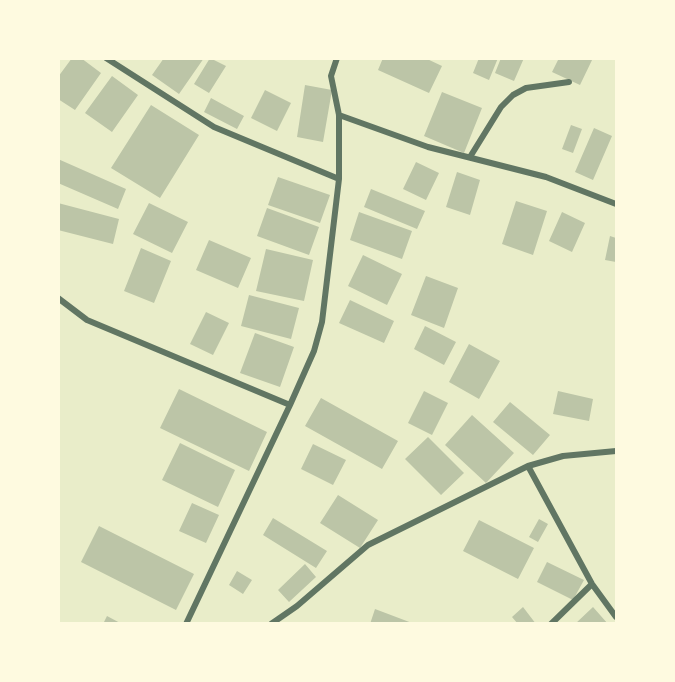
<!DOCTYPE html>
<style>
body{margin:0}
#map{position:relative;width:675px;height:682px;overflow:hidden;background:#e9edc9;font-family:"Space Grotesk",sans-serif}
canvas{display:block}
.frame{position:absolute;inset:0;border:60px solid #fefae0;pointer-events:none}
</style>
<div id="map">
<canvas width="675" height="682"></canvas>
<div class="frame"></div>
</div>
<script>
const ctx = document.querySelector('canvas').getContext('2d');
ctx.lineJoin = 'round';
function paint(path, color) { ctx.fillStyle = color; ctx.fill(path, 'evenodd'); }
const toPath = rows => new Path2D(rows.map(r => 'M' + r).join(''));
function trace(path, color, width, dash) { ctx.strokeStyle = color; ctx.lineWidth = width; ctx.lineCap = dash ? 'butt' : 'round'; ctx.setLineDash(dash || []); ctx.stroke(path); }
const building = toPath([
 [72,58,81,58,101,73,75,110,58,99,58,77],
 [164,58,204,58,179,94,152,75],
 [210,58,226,66,209,93,194,84],
 [383,58,425,58,442,66,429,93,378,70],
 [479,58,498,58,489,80,473,73],
 [501,58,524,58,514,81,495,73],
 [559,58,593,58,580,85,552,72],
 [112,76,138,95,112,132,85,113],
 [305,85,332,90,323,142,297,137],
 [265,90,291,103,277,131,251,118],
 [442,92,482,108,464,153,424,136],
 [211,98,244,116,237,129,204,112],
 [151,105,199,135,160,198,111,168],
 [571,125,582,129,573,153,562,149],
 [594,128,612,136,593,180,575,172],
 [58,159,126,189,118,209,58,183],
 [416,162,439,173,426,200,403,189],
 [457,172,480,180,470,215,446,207],
 [278,177,330,195,320,223,268,205],
 [371,189,425,211,417,229,364,207],
 [516,201,547,211,533,255,502,244],
 [58,203,119,219,113,244,58,230],
 [149,203,188,222,172,253,133,234],
 [267,208,319,227,309,255,257,236],
 [359,212,412,231,402,259,350,240],
 [562,212,585,223,572,252,549,241],
 [610,236,616,238,616,262,605,260],
 [209,240,251,258,238,288,196,270],
 [141,248,171,261,154,303,124,291],
 [266,249,313,260,304,301,256,291],
 [363,255,402,274,387,305,348,286],
 [426,276,458,288,444,328,411,315],
 [249,295,299,308,291,339,241,326],
 [350,300,394,321,384,343,339,323],
 [206,312,229,323,213,355,190,344],
 [425,326,456,342,444,365,414,349],
 [255,333,294,347,280,387,240,373],
 [469,344,500,361,479,399,449,382],
 [179,389,267,432,249,471,160,428],
 [424,391,448,403,432,435,408,423],
 [558,391,593,399,589,421,553,414],
 [321,398,398,441,382,469,305,426],
 [510,402,550,435,533,455,493,422],
 [472,415,514,453,486,483,445,445],
 [428,437,464,473,441,495,405,459],
 [180,443,235,470,218,507,162,480],
 [313,444,346,460,333,485,301,469],
 [338,495,378,520,360,548,320,523],
 [192,503,219,515,206,543,179,531],
 [273,518,327,551,316,568,263,535],
 [539,519,548,524,538,542,529,537],
 [479,520,534,548,518,579,463,551],
 [99,526,194,574,176,610,81,562],
 [547,562,584,580,573,600,537,582],
 [305,564,316,577,289,602,278,590],
 [237,571,252,580,243,594,229,585],
 [523,607,536,624,518,624,512,617],
 [593,607,608,624,575,624],
 [375,609,412,623,412,624,370,624],
 [107,616,122,624,103,624]
]);
const minor = toPath([
 [106,58,214,127,339,179],
 [339,115,428,147,546,177,616,204],
 [470,157,501,107,513,95,526,88,569,82],
 [58,298,87,320,290,405],
 [528,466,592,584,616,617],
 [186,624,290,405,314,351,322,322,339,179,339,115,331,76,337,58],
 [271,624,297,606,368,545,528,466,563,456,616,451],
 [551,624,592,584]
]);
paint(building, '#bcc5a7');
trace(minor, '#617663', 6);
</script>
